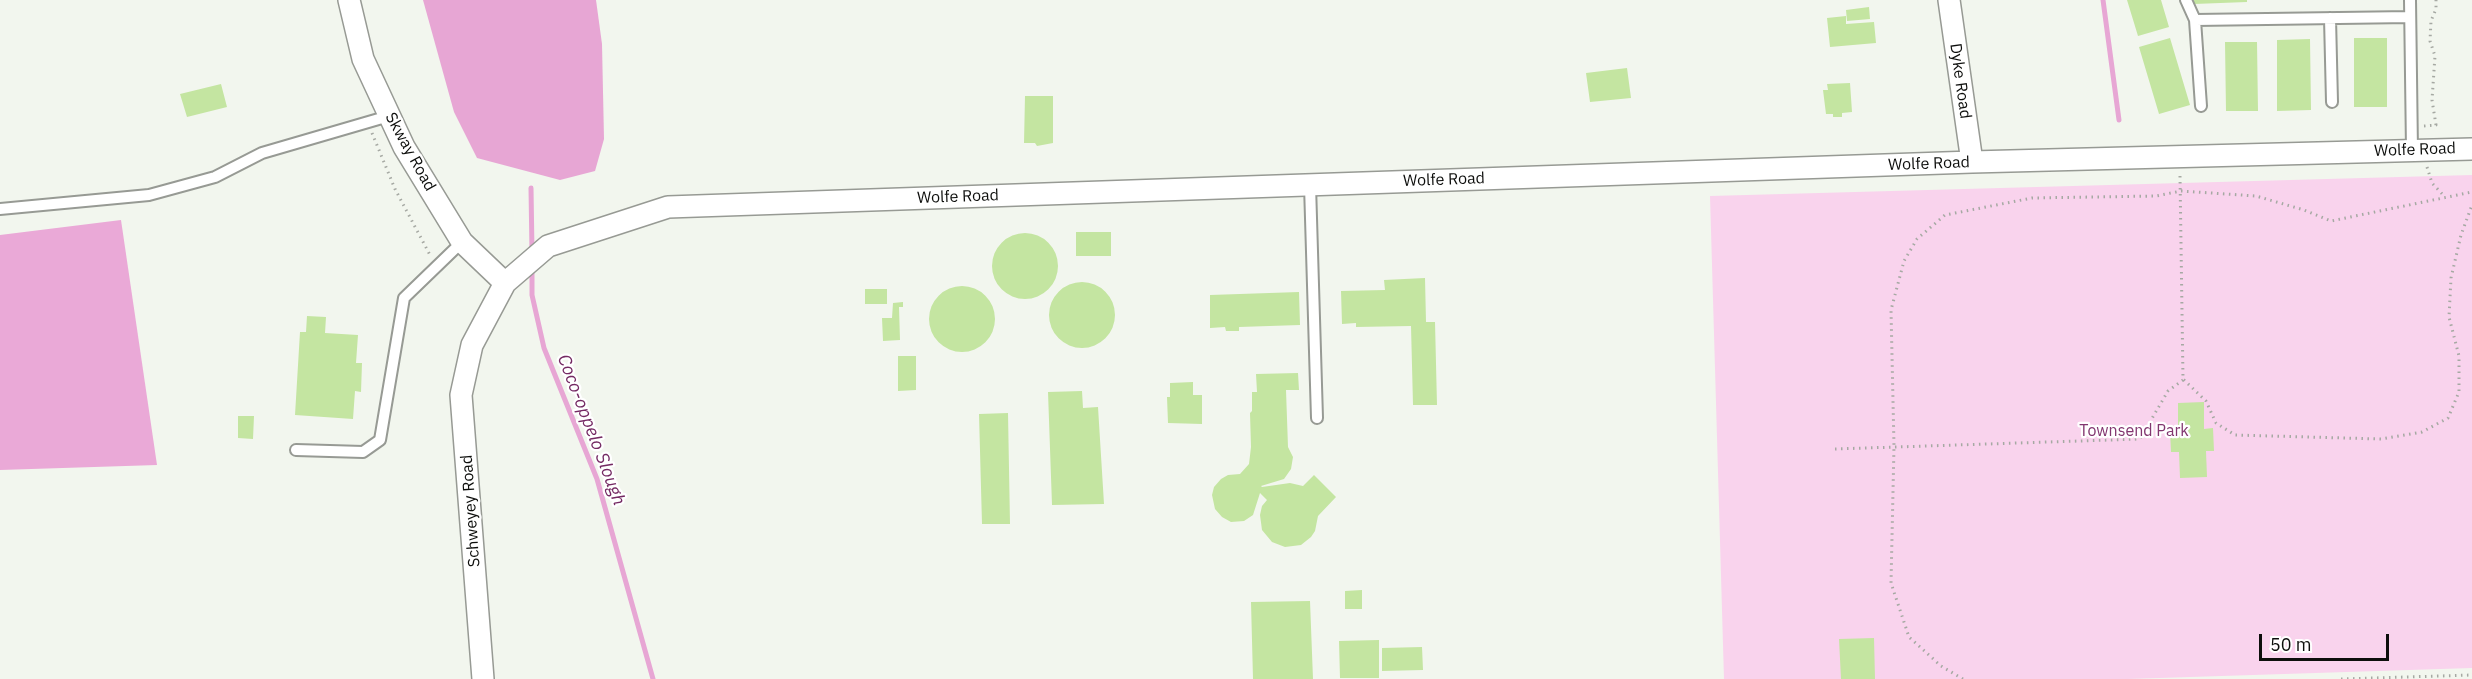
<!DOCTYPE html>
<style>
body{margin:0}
#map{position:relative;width:2472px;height:679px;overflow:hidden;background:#f2f6ee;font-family:"IBM Plex Sans",sans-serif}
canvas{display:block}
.scale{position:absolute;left:2259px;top:634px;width:130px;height:27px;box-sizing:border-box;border:3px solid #0d0e0c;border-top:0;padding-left:8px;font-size:18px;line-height:21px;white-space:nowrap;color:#0d0e0c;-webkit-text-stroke:4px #fff;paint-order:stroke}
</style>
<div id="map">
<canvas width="2472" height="679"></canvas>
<div class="scale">50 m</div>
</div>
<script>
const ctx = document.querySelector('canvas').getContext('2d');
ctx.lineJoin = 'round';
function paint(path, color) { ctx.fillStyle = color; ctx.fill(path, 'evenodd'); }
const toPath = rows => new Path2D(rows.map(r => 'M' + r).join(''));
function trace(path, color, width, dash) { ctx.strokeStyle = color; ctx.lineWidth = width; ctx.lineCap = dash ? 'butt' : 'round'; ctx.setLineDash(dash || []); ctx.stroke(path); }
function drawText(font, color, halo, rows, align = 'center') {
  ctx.font = font + ' "IBM Plex Sans",sans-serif'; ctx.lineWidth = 4.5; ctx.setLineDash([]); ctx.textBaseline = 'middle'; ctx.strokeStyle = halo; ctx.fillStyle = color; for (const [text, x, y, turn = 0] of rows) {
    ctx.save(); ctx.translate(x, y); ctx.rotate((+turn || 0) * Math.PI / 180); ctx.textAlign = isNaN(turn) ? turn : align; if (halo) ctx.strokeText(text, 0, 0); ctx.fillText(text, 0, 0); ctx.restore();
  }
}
const green = toPath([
 [2472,175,2472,668,2128,679,1724,679,1710,196]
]);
const forest = toPath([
 [121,220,157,465,0,470,0,235]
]);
const water = toPath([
 [423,0,596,0,602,44,604,139,595,171,560,180,477,158,454,112]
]);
const stream = toPath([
 [2103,0,2119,120],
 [531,188,532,252],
 [532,267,532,295,544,348,597,479,653,679]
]);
const building = toPath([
 [2127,0,2161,0,2169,27,2138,36],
 [2194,0,2247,0,2247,2,2194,4],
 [1869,7,1870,19,1847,21,1846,10],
 [1846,16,1846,24,1874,22,1876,43,1830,47,1827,18],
 [2170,38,2190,105,2159,114,2139,47],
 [2354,38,2387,38,2387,107,2354,107],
 [2310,39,2311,110,2277,111,2277,40],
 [2225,42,2257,42,2258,111,2226,111],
 [1627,68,1631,98,1590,102,1586,73],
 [1850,83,1852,112,1842,113,1842,117,1833,117,1833,114,1826,114,1823,90,1828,90,1827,84],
 [221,84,227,107,187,117,180,94],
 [1025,96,1053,96,1053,143,1037,146,1035,143,1024,143],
 [1076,232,1111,232,1111,256,1076,256],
 '992 266a33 33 0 1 1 66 0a33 33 0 1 1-66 0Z',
 [1425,278,1426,322,1435,322,1437,405,1413,405,1411,326,1356,327,1356,323,1342,324,1341,291,1385,290,1384,280],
 '1049 315a33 33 0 1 1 66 0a33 33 0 1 1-66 0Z',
 '929 319a33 33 0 1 1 66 0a33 33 0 1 1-66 0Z',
 [865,289,887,289,887,304,865,304],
 [1299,292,1300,325,1239,327,1239,331,1226,331,1225,327,1210,328,1210,295],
 [903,302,903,307,899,307,900,340,883,341,882,318,892,318,893,303],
 [307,316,326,317,325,333,358,335,356,363,362,363,361,392,355,391,353,419,295,415,300,332,306,332],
 [898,356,916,356,916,390,898,391],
 [1298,373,1299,390,1286,390,1288,447,1293,457,1291,469,1284,479,1261,486,1262,487,1290,483,1303,486,1314,475,1336,497,1318,516,1315,531,1311,537,1301,545,1285,547,1272,542,1262,530,1260,515,1262,506,1267,500,1260,493,1253,515,1244,521,1231,522,1222,517,1215,509,1212,495,1214,487,1221,479,1228,475,1240,474,1249,464,1251,447,1250,413,1252,411,1252,392,1257,392,1256,374],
 [1193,382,1193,395,1202,395,1202,424,1168,423,1167,397,1170,397,1170,383],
 [1082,391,1083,408,1098,407,1104,504,1052,505,1048,392],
 [2204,402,2204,429,2213,428,2214,451,2206,451,2207,477,2180,478,2179,452,2171,452,2170,431,2178,431,2178,403],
 [1008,413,1010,524,982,524,979,414],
 [238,416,254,416,253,439,238,438],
 [1362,590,1362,609,1345,609,1345,591],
 [1310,601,1313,679,1253,679,1251,602],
 [1874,638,1875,679,1841,679,1839,639],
 [1379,640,1379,678,1340,678,1339,641],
 [1422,647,1423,670,1382,671,1382,648]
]);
const path = toPath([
 [2424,126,2436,125,2432,100,2435,56,2430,41,2431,21,2436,9,2436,0],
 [372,133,395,189,430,255],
 [2427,167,2432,183,2445,197],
 [2180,176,2183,379,2206,401,2216,423,2235,435,2381,439,2422,432,2448,418,2459,392,2459,356,2449,317,2451,278,2461,235,2472,205],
 [1835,449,2140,439,2168,391,2183,380],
 [1963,679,1941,666,1909,637,1891,583,1894,446,1891,310,1904,261,1917,239,1945,215,2032,198,2156,196,2181,191,2256,196,2304,210,2331,221,2472,192],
 [2341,679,2472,675]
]);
const lane = toPath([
 [2186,0,2195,20,2410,17],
 [2410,0,2412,150],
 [2330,18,2332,102],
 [2195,20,2201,106],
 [1310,185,1317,418],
 [0,209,149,195,215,177,262,153,389,116],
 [296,450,363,452,380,440,404,298,462,242]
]);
const street = toPath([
 [349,0,363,59,404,147,462,242,505,283],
 [1949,0,1972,162],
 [483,679,461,395,472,345,505,283,548,246,668,207,1972,162,2472,149]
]);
const streetNames = [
 ["Dyke Road",1960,81,82],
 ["Wolfe Road",2415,150,-2],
 ["Skway Road",410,152,61],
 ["Wolfe Road",1929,164,-2],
 ["Wolfe Road",1444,180,-2],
 ["Wolfe Road",958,197,-2],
 ["Schweyey Road",471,511,-94]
];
const parkNames = [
 ["Townsend Park",2134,431]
];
const waterNames = [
 ["Coco-oppelo Slough",591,430,69]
];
paint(green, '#f9d3ed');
paint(forest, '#eaa9d7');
paint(water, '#e7a6d4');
trace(stream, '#e7a6d4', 5);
paint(building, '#c4e5a1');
trace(lane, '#979a94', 14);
trace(street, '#979a94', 24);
trace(path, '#a6a9a3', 3, [1.5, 4.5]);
trace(lane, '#fff', 10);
trace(street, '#fff', 21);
drawText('16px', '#0d0e0c', '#fff', streetNames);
drawText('16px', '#823670', '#fff', parkNames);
drawText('italic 18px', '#742963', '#fff', waterNames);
</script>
